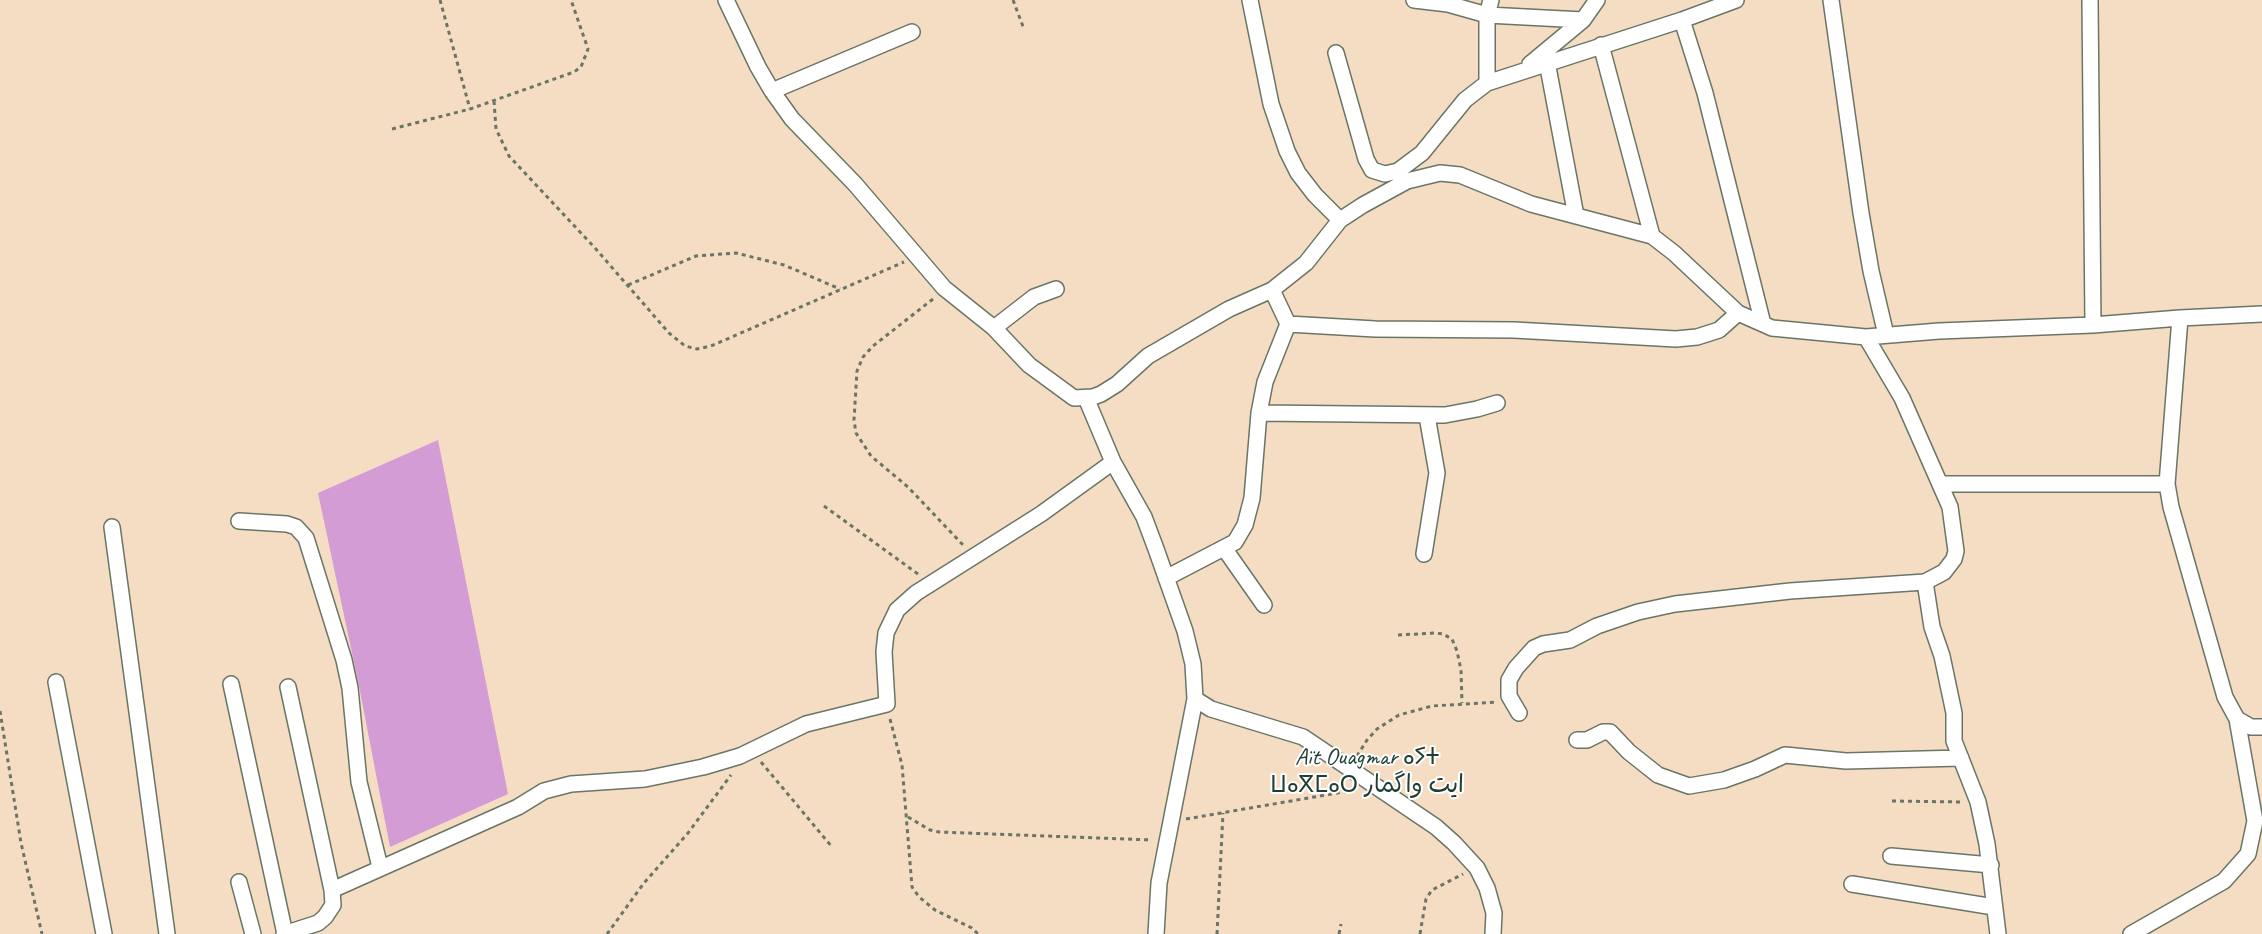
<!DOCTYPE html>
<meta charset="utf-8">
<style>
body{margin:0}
canvas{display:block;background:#f5ddc3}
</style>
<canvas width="2262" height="934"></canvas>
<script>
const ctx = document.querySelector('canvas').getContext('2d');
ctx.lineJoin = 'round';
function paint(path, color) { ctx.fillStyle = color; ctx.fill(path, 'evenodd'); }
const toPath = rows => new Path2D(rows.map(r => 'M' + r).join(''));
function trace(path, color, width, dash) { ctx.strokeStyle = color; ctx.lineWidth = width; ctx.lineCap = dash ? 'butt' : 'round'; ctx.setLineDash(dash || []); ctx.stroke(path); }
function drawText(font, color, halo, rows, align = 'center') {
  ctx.font = font + ' Caveat,"Playpen Sans Arabic","Noto Sans Tifinagh",sans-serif'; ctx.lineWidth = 4; ctx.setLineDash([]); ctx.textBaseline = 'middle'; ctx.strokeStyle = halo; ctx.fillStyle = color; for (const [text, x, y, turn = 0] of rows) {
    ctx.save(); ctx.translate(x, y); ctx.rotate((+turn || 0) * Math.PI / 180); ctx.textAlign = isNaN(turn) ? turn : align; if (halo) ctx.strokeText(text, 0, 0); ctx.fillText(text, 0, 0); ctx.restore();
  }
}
const building = toPath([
 [438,440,508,794,390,847,359,686,318,493]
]);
const path = toPath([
 [440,0,470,109],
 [1013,0,1024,29],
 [494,101,496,129,509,156,595,248,669,333,685,346,697,349,711,346,904,262],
 [392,129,470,109,574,72,581,67,588,49,571,0],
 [628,285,696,256,736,253,784,265,840,289],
 [933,299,873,346,863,357,857,371,854,420,856,433,871,456,908,487,964,546],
 [824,506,918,574],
 [1398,635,1435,633,1443,634,1452,639,1457,651,1461,670,1462,703],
 [0,711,21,843,42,934],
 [890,719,902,765,912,887,919,897,935,910,972,928,978,934],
 [1357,756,1367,740,1377,729,1399,715,1432,706,1496,702],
 [761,762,832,847],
 [1892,801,1962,802],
 [908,817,930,830,939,832,1152,840],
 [1186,819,1355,790],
 [607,934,644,883,688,833,731,775],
 [1217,934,1223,813],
 [1339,934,1341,924],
 [1420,934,1426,899,1432,890,1463,874]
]);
const street = toPath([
 [726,0,758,67,772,91,792,119,855,184,944,288,994,328,1029,365,1074,398,1093,397,1101,394,1117,384,1148,356,1229,309,1272,290,1306,263,1340,220,1363,205,1407,181,1440,173,1460,175,1531,204,1652,236,1674,253,1738,313,1772,328,1866,337,1939,331,2093,325,2180,318,2262,314],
 [1250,0,1271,104,1287,151,1298,173,1315,195,1340,220],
 [1414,0,1448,4,1487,15,1583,20],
 [1831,0,1861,213,1871,271,1886,335],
 [2090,0,2093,325],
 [1682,20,1705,93,1763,324],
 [1601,45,1652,236],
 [1336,53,1366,159,1372,170,1385,174,1398,171,1422,153,1465,100,1487,83,1682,20,1736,0],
 [1547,62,1576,216],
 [1530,64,1583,20,1597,0],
 [1487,83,1487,15,1491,0],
 [772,91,912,32],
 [2180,318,2167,484,2171,507,2225,697,2237,719,2251,727,2262,727],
 [1288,324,1375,329,1514,330,1676,339,1697,337,1719,330,1738,313],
 [994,328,1034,297,1056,289],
 [1086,398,1113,462,1144,517,1156,549,1185,631,1193,664,1195,699,1211,709,1303,737,1436,827,1454,843,1477,868,1487,888,1494,913,1493,934],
 [1259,413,1445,415,1477,409,1497,403],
 [1941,484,2167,484],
 [239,521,287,524,296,527,306,538,344,660,350,688,359,782,380,867],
 [112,527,167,934],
 [1224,548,1264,605],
 [1424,554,1437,473,1427,416],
 [1166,578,1235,542,1245,525,1252,498,1259,413,1265,382,1288,324,1272,290],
 [1925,582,1932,627,1942,656,1954,713,1954,741,1978,802,1987,844,1998,934],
 [56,682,104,934],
 [231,684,285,934],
 [288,687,332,890],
 [1519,713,1509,696,1509,680,1516,668,1534,648,1543,644,1570,640,1597,626,1638,612,1675,604,1790,591,1925,582,1944,572,1954,559,1956,551,1950,507,1902,398,1866,337],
 [1577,740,1587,740,1603,732,1610,732,1629,752,1658,775,1689,786,1724,780,1755,769,1785,755,1846,761,1961,758],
 [1891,856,1991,865],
 [239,882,253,934],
 [1852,884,1994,907],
 [284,934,318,923,325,917,333,905,332,890,518,807,544,791,571,784,645,779,703,767,740,756,806,724,887,704,884,652,886,633,897,610,916,593,1041,514,1113,462],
 [1156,934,1159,883,1195,699],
 [2131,934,2224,881,2248,854,2255,821,2237,719]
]);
const quarterNames = [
 ["Aït Ouagmar ⴰⵢⵜ",1367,758],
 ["ⵡⴰⴳⵎⴰⵔ ايت واگمار",1367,786]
];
paint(building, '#d49cd4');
trace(street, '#6a7566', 18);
trace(path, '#6a7566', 3, [4, 4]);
trace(street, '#fff', 15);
drawText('24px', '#1f3d34', '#fff', quarterNames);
</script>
